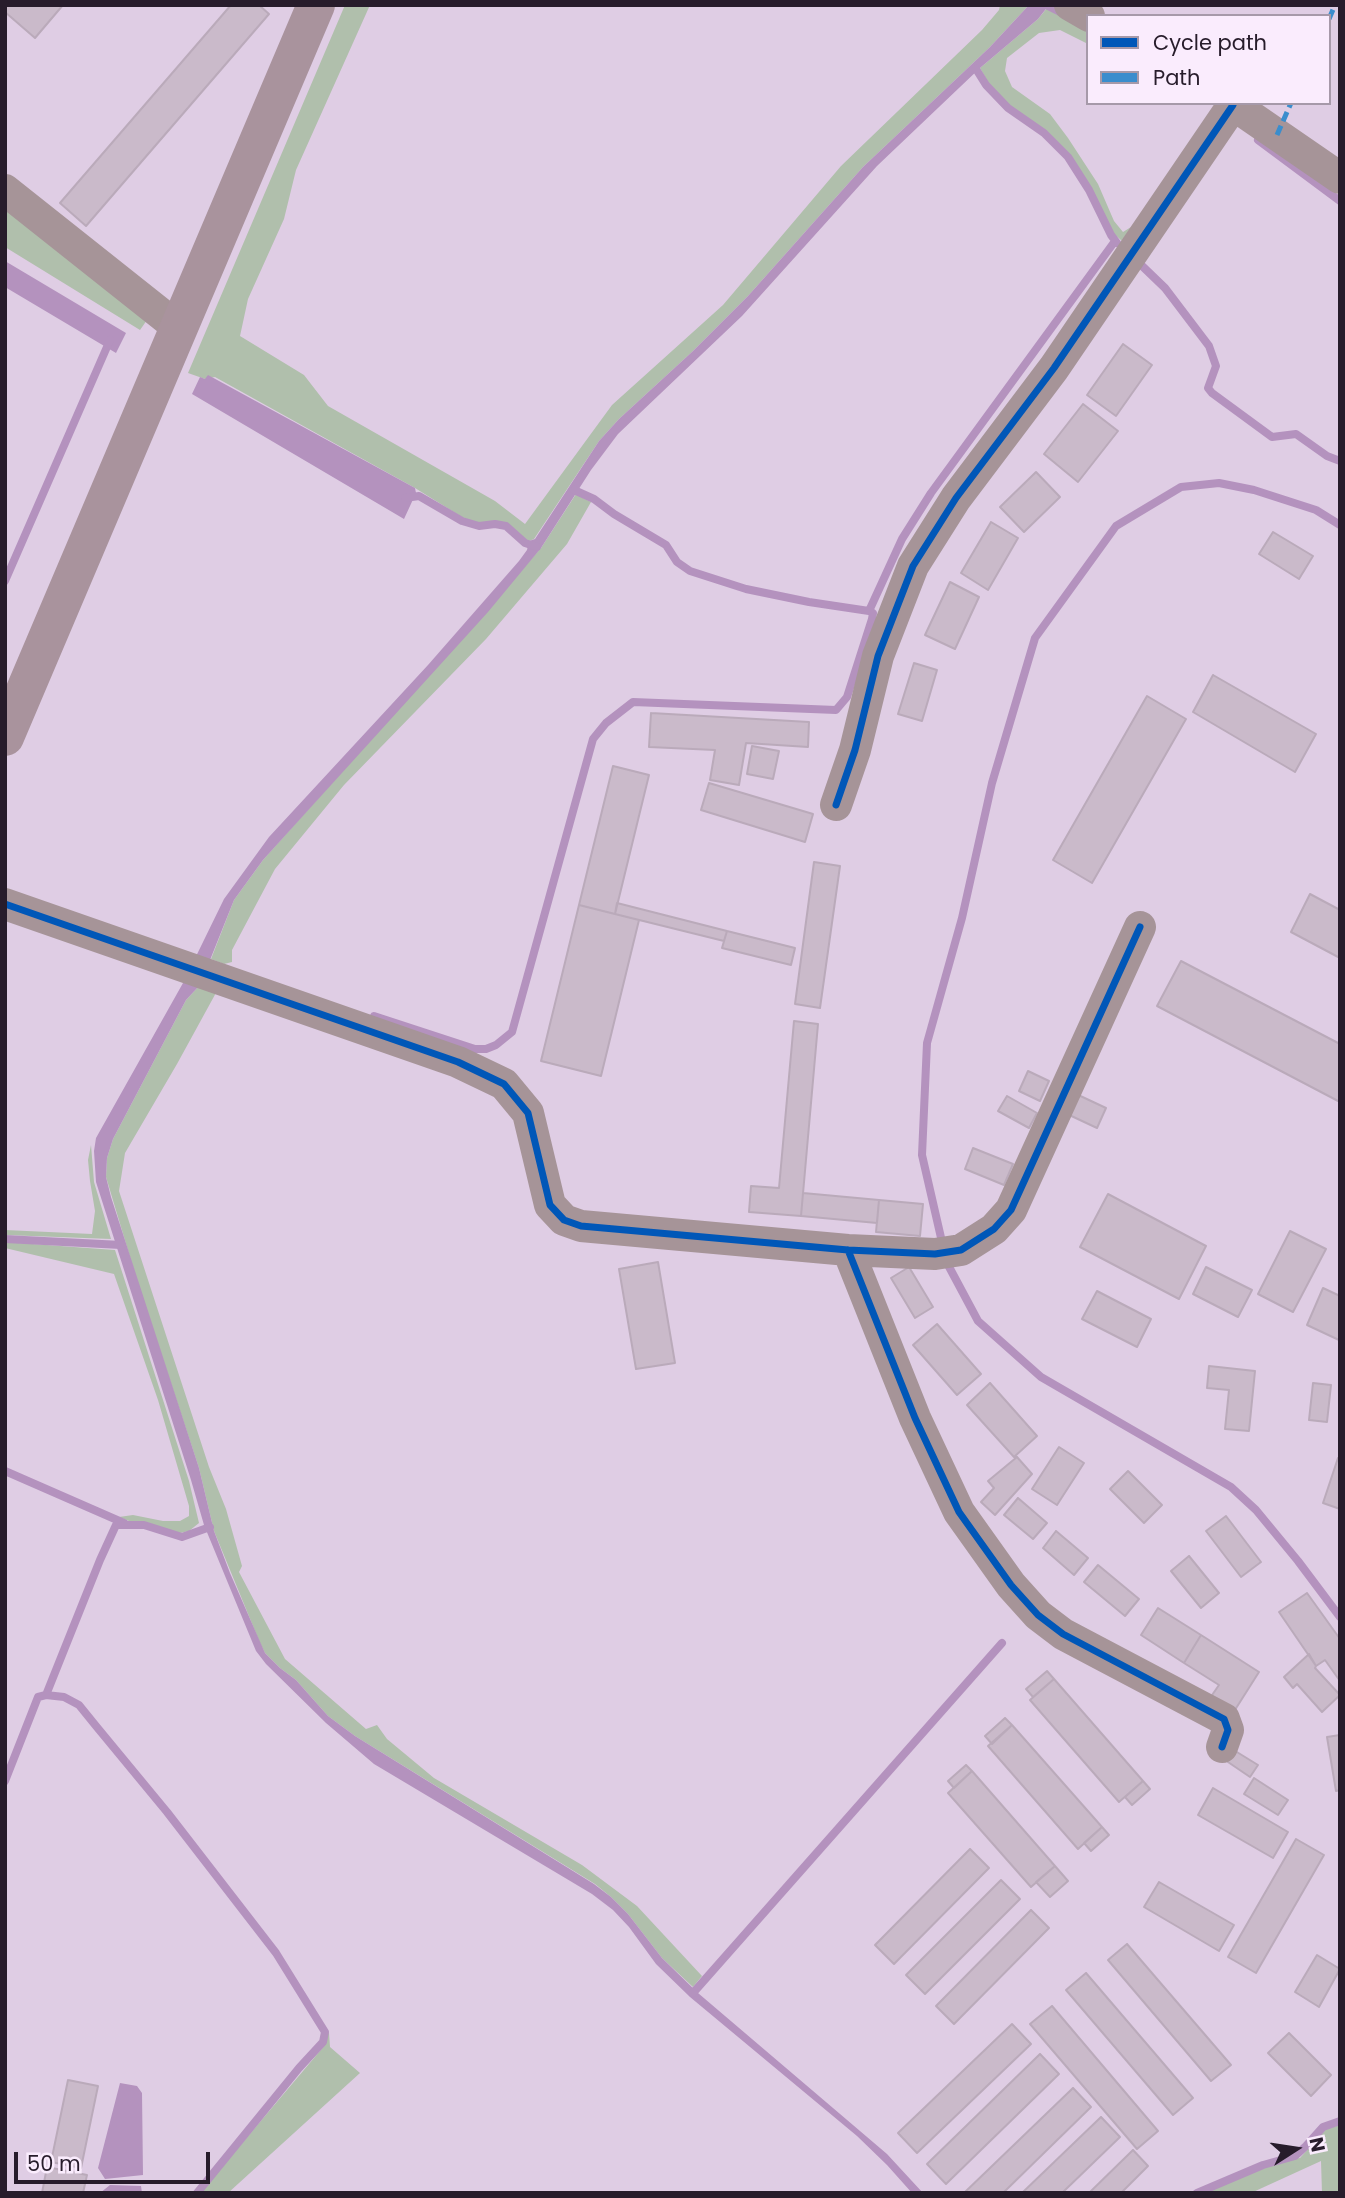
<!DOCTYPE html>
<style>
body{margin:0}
#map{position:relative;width:1345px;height:2198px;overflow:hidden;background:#dfcde4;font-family:Poppins,sans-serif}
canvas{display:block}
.frame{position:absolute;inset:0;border:7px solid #271c2b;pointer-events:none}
.legend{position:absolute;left:1086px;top:14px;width:245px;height:91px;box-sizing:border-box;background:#faecfd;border:2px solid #a699a9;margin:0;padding:9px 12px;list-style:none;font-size:21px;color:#271c2b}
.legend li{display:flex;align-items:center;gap:14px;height:35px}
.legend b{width:35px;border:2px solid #a699a9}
.north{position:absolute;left:1261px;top:2114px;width:70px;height:70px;-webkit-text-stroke:5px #faecfd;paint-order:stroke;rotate:78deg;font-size:19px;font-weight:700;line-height:28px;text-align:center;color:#271c2b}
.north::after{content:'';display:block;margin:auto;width:24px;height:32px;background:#271c2b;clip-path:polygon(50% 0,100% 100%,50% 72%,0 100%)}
.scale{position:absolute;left:14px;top:2152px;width:196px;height:32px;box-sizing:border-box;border:4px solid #271c2b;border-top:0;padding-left:9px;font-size:21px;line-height:24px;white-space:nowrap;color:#271c2b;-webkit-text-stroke:5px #faecfd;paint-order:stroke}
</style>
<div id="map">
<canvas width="1345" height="2198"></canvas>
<div class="frame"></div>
<ul class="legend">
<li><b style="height:9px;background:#0057b8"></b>Cycle path</li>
<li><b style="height:9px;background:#3a8dcd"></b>Path</li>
</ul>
<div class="north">N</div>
<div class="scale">50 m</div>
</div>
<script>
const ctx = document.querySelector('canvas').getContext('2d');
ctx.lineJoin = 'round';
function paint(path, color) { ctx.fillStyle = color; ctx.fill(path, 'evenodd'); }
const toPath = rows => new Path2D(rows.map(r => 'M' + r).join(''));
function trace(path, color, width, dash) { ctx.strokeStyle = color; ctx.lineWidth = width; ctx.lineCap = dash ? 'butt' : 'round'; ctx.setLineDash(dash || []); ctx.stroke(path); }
const green = toPath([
 [345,5,370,5,296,170,284,219,248,299,240,336,304,375,328,406,495,501,525,524,612,405,723,305,841,166,982,30,999,10,1000,5,1029,5,990,47,863,167,748,296,693,351,619,419,599,441,534,539,529,541,524,541,508,525,495,522,479,523,465,519,415,488,215,377,205,379,188,373],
 [1047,8,1088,29,1088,44,1060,30,1039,33,1007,58,1005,71,1012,87,1050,114,1068,138,1098,184,1114,221,1123,232,1131,227,1122,241,1113,233,1092,189,1071,156,1046,131,1010,106,989,84,980,68,1038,19],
 [5,204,147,320,140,330,5,247],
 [576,494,591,502,567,544,486,639,344,785,275,869,232,950,232,962,224,964,211,959,234,900,263,860,541,548],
 [200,985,217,991,177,1064,125,1153,119,1191,209,1467,226,1509,242,1566,239,1572,285,1659,366,1729,377,1725,387,1739,434,1778,582,1865,637,1906,702,1976,693,1987,662,1958,628,1914,611,1897,595,1884,355,1736,328,1716,296,1680,280,1668,265,1653,260,1643,214,1531,199,1468,139,1287,106,1177,107,1158,113,1139,186,1000],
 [91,1145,94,1182,111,1239,5,1235,5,1230,92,1234,95,1211,90,1181,88,1160],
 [5,1242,115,1250,189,1481,199,1523,189,1531,180,1533,171,1531,146,1522,129,1521,119,1517,133,1515,163,1521,180,1521,189,1516,189,1506,158,1400,114,1274,5,1248],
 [329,2033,330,2047,360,2073,228,2193,200,2193,325,2045,326,2034],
 [1340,2125,1340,2193,1322,2193,1321,2161,1251,2193,1205,2193,1263,2167,1285,2160,1300,2158,1326,2129]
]);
const water = toPath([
 [1029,5,1049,5,1038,19,980,68,877,166,742,316,618,434,591,470,541,548,488,612,263,860,234,900,200,985,186,1000,113,1139,107,1158,106,1177,111,1197,199,1468,214,1531,230,1573,265,1653,280,1668,296,1680,328,1716,355,1736,594,1884,611,1897,628,1914,662,1958,698,1993,887,2154,923,2193,912,2193,887,2165,857,2136,690,1997,656,1964,629,1927,613,1910,592,1894,374,1764,326,1723,266,1664,256,1651,204,1525,191,1480,96,1182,94,1151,96,1138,183,983,224,899,269,837,428,665,519,561,527,550,529,541,535,539,599,441,619,419,693,351,748,296,863,167,990,47],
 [5,261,126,333,116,353,5,287],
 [208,375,415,488,416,493,404,519,192,394,200,377,205,379],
 [120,2083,137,2086,142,2093,143,2175,105,2179,98,2168],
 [110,2185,141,2186,142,2193,100,2193]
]);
const stream = toPath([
 [1046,5,1062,13],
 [976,69,986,85,1008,108,1044,133,1068,157,1089,190,1111,235,1117,243],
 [1258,140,1340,201],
 [1138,262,1165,288,1209,346,1216,366,1208,388,1212,393,1272,437,1296,434,1327,456,1340,461],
 [574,490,594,499,614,514,666,545,677,562,690,571,746,589,809,602,869,611],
 [405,498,419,496,462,521,479,526,495,524,506,526,525,543,537,547],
 [5,581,110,340],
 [374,1016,475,1049,486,1049,496,1045,512,1032,593,739,606,723,633,702,836,710,847,697,872,619,873,613,869,611,902,539,931,493,1115,241],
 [5,1239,121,1245],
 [942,1242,922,1155,927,1043,962,918,992,783,1035,638,1116,526,1181,487,1219,483,1254,490,1316,510,1340,525],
 [947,1263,978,1321,1041,1377,1231,1487,1256,1510,1298,1561,1340,1617],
 [5,1471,124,1523],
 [46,1695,64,1697,79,1705,96,1726,167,1812,276,1953,325,2032,323,2042,299,2068,197,2193],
 [5,1781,38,1697,46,1695,100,1560,116,1525,144,1525,182,1537,210,1527],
 [693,1993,1002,1643],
 [1197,2193,1263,2165,1295,2156,1306,2146,1323,2127,1340,2121]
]);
const building = toPath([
 [5,5,63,5,35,38,5,12,5,5],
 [231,5,259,5,269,14,86,226,60,203,231,5],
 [1123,344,1152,365,1116,416,1087,395,1123,344],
 [1083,404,1118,431,1078,482,1044,454,1083,404],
 [1036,472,1060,497,1024,532,1000,507,1036,472],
 [991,522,1018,538,988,590,961,573,991,522],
 [1273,532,1313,556,1299,579,1259,554,1273,532],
 [950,582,979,597,955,649,925,635,950,582],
 [914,663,937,670,922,721,898,714,914,663],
 [1213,675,1316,734,1295,772,1193,712,1213,675],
 [1147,696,1186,719,1092,883,1053,860,1147,696],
 [651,713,809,722,808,747,746,743,739,785,710,780,715,750,649,747,651,713],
 [752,746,779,751,773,779,747,774,752,746],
 [613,766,649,775,615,914,579,905,613,766],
 [709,783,813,814,805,842,701,810,709,783],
 [814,862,840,866,820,1008,795,1004,814,862],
 [1310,894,1340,910,1340,958,1291,932,1310,894],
 [617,903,727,931,724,941,615,914,617,903],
 [579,905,639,920,601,1076,541,1061,579,905],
 [727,931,795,948,791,965,722,948,727,931],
 [1181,961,1340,1044,1340,1102,1157,1006,1181,961],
 [794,1021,818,1024,801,1216,749,1212,751,1186,779,1188,794,1021],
 [1028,1071,1049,1081,1040,1101,1019,1091,1028,1071],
 [1074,1093,1106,1108,1097,1128,1065,1113,1074,1093],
 [1007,1096,1037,1113,1029,1128,998,1111,1007,1096],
 [973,1148,1013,1164,1004,1185,965,1169,973,1148],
 [803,1193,879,1200,877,1223,801,1216,803,1193],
 [1108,1194,1206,1246,1179,1299,1080,1247,1108,1194],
 [879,1200,923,1204,920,1236,876,1232,879,1200],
 [1290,1231,1326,1249,1293,1312,1258,1294,1290,1231],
 [658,1262,675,1363,636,1369,619,1269,658,1262],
 [909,1267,933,1307,915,1318,891,1278,909,1267],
 [1206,1267,1252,1290,1238,1317,1193,1294,1206,1267],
 [1323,1288,1340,1296,1339,1340,1307,1325,1323,1288],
 [1097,1291,1151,1319,1137,1347,1082,1319,1097,1291],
 [937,1324,981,1374,957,1395,913,1345,937,1324],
 [1209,1366,1255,1371,1249,1431,1225,1429,1229,1390,1207,1388,1209,1366],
 [990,1383,1037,1436,1014,1457,967,1405,990,1383],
 [1313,1383,1331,1385,1327,1422,1309,1420,1313,1383],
 [1059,1447,1084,1463,1057,1505,1032,1489,1059,1447],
 [1017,1457,1032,1474,995,1515,981,1502,994,1488,988,1481,1017,1457],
 [1338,1458,1340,1459,1340,1509,1323,1503,1338,1458],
 [1128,1471,1162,1505,1144,1523,1110,1489,1128,1471],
 [1018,1498,1047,1523,1033,1539,1004,1515,1018,1498],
 [1226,1516,1261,1562,1241,1577,1206,1531,1226,1516],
 [1056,1531,1088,1558,1074,1575,1043,1548,1056,1531],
 [1189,1556,1219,1593,1201,1608,1171,1571,1189,1556],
 [1098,1565,1139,1599,1125,1616,1084,1582,1098,1565],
 [1307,1593,1340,1639,1340,1681,1325,1660,1316,1666,1279,1612,1307,1593],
 [1158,1608,1201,1635,1184,1663,1141,1635,1158,1608],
 [1201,1635,1259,1672,1233,1713,1210,1698,1219,1685,1184,1663,1201,1635],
 [1309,1654,1316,1666,1315,1668,1340,1695,1322,1712,1297,1684,1293,1688,1284,1677,1309,1654],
 [1047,1671,1054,1679,1033,1697,1026,1689,1047,1671],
 [1054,1679,1143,1781,1119,1802,1030,1700,1054,1679],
 [1005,1718,1012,1725,992,1744,985,1736,1005,1718],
 [1012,1725,1102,1827,1078,1849,988,1746,1012,1725],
 [1340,1735,1340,1790,1336,1791,1327,1737,1340,1735],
 [1232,1749,1258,1765,1250,1777,1225,1760,1232,1749],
 [966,1765,972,1771,954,1788,948,1781,966,1765],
 [972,1771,1055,1866,1031,1887,948,1793,972,1771],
 [1254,1778,1288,1800,1278,1815,1244,1794,1254,1778],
 [1143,1781,1150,1789,1132,1805,1125,1797,1143,1781],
 [1213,1788,1288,1832,1273,1858,1198,1815,1213,1788],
 [1102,1827,1109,1835,1091,1851,1084,1843,1102,1827],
 [1296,1839,1324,1855,1256,1973,1228,1957,1296,1839],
 [970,1849,989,1868,894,1964,875,1945,970,1849],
 [1055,1866,1068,1881,1050,1897,1036,1882,1055,1866],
 [1001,1880,1020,1899,925,1994,906,1975,1001,1880],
 [1159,1882,1234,1925,1219,1951,1144,1907,1159,1882],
 [1031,1910,1049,1928,954,2024,936,2006,1031,1910],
 [1127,1944,1231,2065,1211,2081,1108,1960,1127,1944],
 [1317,1955,1340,1969,1319,2007,1295,1992,1317,1955],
 [1086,1973,1193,2098,1173,2115,1066,1990,1086,1973],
 [1052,2006,1158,2131,1137,2149,1030,2024,1052,2006],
 [1012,2024,1031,2044,917,2153,898,2133,1012,2024],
 [1289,2033,1331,2075,1311,2096,1268,2053,1289,2033],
 [1040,2054,1059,2074,946,2184,927,2164,1040,2054],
 [68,2080,98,2086,81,2168,51,2162,68,2080],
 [1073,2088,1091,2107,1003,2193,964,2193,1073,2088],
 [1101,2117,1120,2137,1062,2193,1022,2193,1101,2117],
 [1133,2150,1148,2166,1121,2193,1089,2193,1133,2150],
 [47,2167,87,2175,83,2193,42,2193,47,2167]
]);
const minor = toPath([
 [1070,5,1089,16],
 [1231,103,1340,178],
 [5,190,180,329],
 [836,805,855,750,878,656,913,566,956,498,1054,368,1233,105],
 [5,904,458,1062,504,1084,528,1113,550,1205,564,1220,581,1226,848,1250,935,1254,961,1250,994,1229,1011,1210,1140,927],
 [848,1250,915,1418,959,1512,1011,1585,1038,1615,1063,1634,1224,1719,1228,1730,1222,1747]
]);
const major = toPath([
 [5,737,316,5]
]);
const quiet = toPath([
 [1329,19,1335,5],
 [1277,135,1291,103]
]);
const cycleway = toPath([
 [836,805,855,750,878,656,913,566,956,498,1054,368,1233,105],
 [5,904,458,1062,504,1084,528,1113,550,1205,564,1220,581,1226,848,1250,935,1254,961,1250,994,1229,1011,1210,1140,927],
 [848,1250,915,1418,959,1512,1011,1585,1038,1615,1063,1634,1224,1719,1228,1730,1222,1747]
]);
paint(green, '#b0bfac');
paint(water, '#b492be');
trace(stream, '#b492be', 8);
paint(building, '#cabaca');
trace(building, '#baaaba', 2);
trace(minor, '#a69498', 32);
trace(major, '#a9939d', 38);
trace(quiet, '#3a8dcd', 5, [10, 5]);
trace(cycleway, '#0057b8', 7);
</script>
